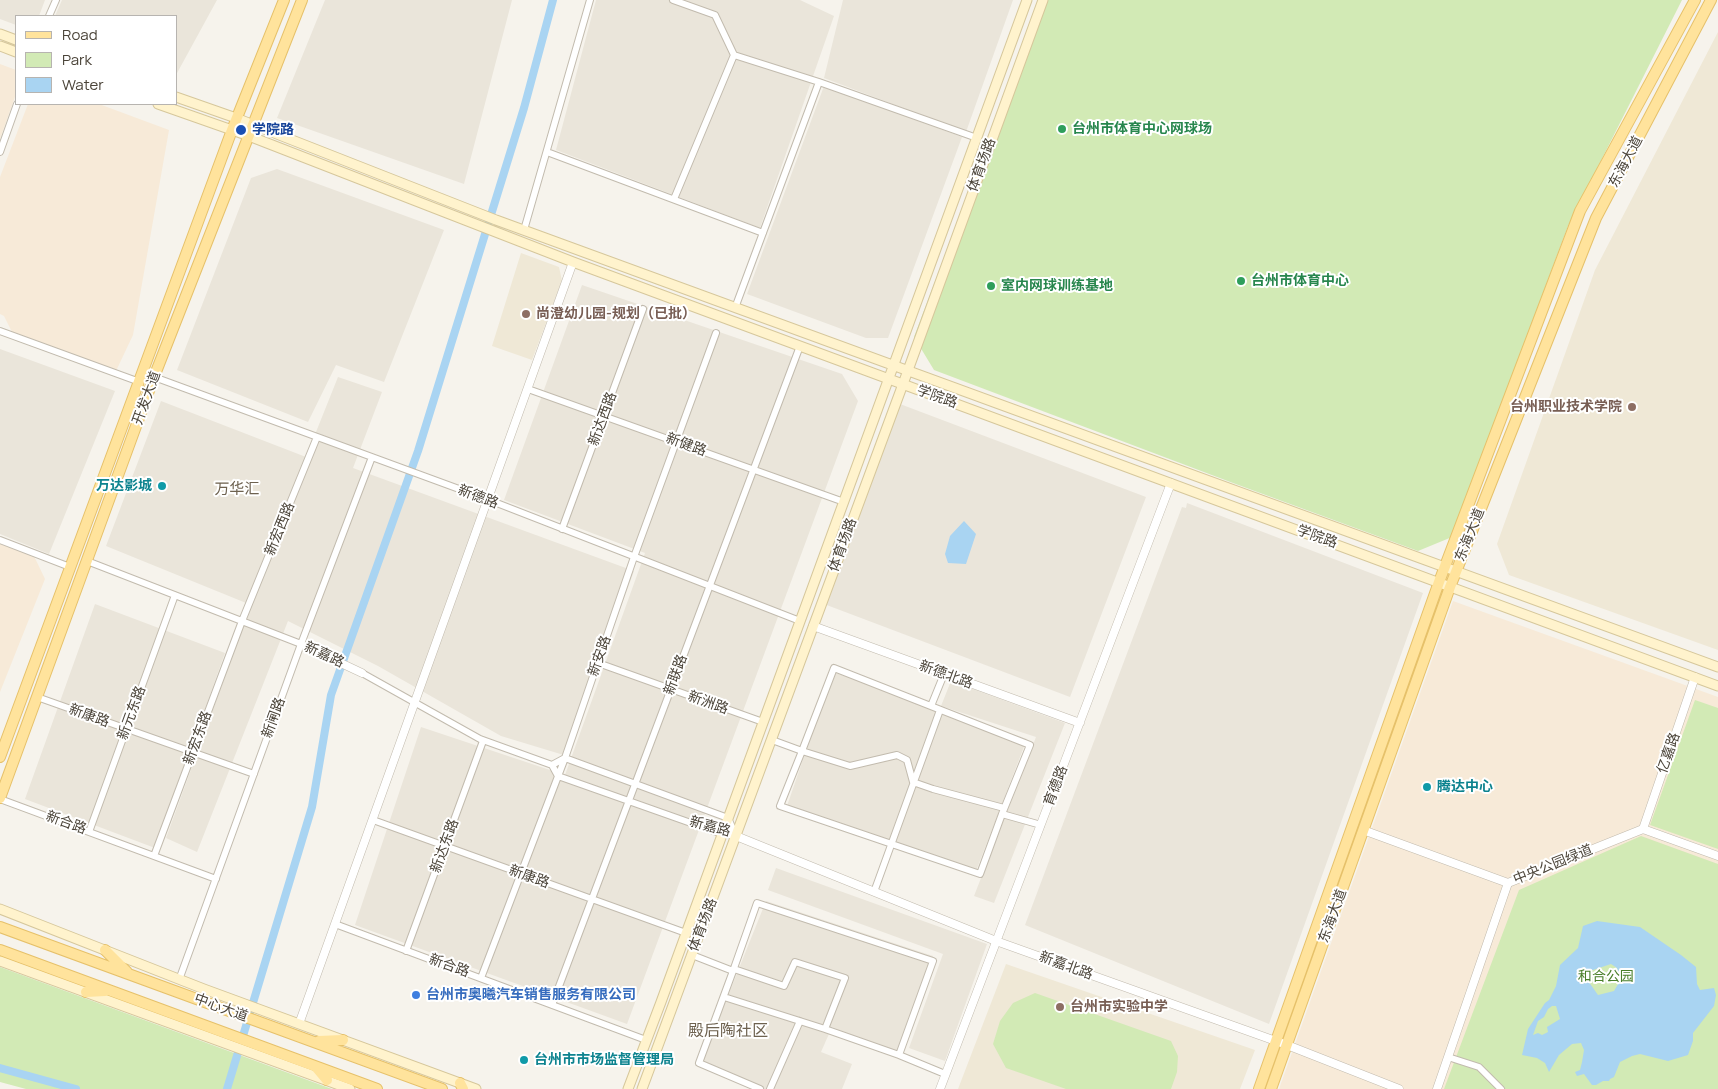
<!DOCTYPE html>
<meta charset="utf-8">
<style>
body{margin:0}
#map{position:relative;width:1718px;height:1089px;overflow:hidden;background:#f6f3ec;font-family:Manrope,sans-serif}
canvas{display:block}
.legend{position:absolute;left:15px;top:15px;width:162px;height:90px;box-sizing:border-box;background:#fff;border:1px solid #b7b4b0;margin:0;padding:6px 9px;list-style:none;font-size:15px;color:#4b4439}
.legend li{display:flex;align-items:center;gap:10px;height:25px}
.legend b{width:25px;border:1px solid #b7b4b0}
</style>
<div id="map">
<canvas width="1718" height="1089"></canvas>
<ul class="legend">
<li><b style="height:6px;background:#ffe39c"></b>Road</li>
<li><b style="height:14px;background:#d2eab5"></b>Park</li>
<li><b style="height:14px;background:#a9d4f2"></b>Water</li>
</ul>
</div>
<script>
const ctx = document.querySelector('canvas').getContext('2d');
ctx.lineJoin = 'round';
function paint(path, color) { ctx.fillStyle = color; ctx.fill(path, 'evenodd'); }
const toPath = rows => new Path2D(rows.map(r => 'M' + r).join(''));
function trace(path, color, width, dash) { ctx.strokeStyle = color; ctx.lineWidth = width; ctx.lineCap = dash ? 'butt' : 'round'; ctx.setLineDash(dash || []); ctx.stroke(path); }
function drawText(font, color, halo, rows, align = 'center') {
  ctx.font = font + ' Manrope,"Noto Sans SC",sans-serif'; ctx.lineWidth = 4; ctx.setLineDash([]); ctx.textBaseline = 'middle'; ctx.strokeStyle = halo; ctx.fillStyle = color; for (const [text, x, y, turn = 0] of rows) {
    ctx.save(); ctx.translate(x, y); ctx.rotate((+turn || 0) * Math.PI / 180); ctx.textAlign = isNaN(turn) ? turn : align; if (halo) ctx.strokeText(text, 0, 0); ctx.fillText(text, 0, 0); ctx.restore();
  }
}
const residential = toPath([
 [0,0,45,0,39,16,16,16,16,25,0,19],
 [62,0,217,0,176,75,176,16,55,16],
 [325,0,512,0,464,184,277,118],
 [596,0,800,0,834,16,760,228,556,150],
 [843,0,1013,0,966,132,824,78],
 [824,86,962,137,888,338,866,338,747,294],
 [277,169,444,230,384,382,336,365,308,422,177,370,251,178],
 [582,285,842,374,858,401,627,1024,355,925,421,727,565,775,645,553,504,500],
 [0,349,115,391,49,554,0,534],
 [338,377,382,392,353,468,634,571,567,756,501,736,378,666,288,621,197,852,166,838,251,605,106,546,161,401,306,457],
 [900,404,1146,497,1070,697,824,604],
 [1187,503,1423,593,1269,1024,1025,925,1182,507,1186,508],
 [95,604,225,653,155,848,25,799],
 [833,672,1027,739,976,871,787,806],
 [951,681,1065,723,994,903,974,896,1036,737,941,706],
 [776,868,987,944,945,1061,909,1048,943,954,768,890],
 [766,901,933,956,901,1058,832,1027,821,1052,852,1064,842,1089,762,1089,701,1063]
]);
const commercial = toPath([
 [0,64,16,70,16,94,0,139],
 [28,104,99,104,169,130,133,335,116,371,12,332,4,316,0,314,0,177],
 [0,544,34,556,45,579,0,692],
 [1453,601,1718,697,1718,1089,1279,1089]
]);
const education = toPath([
 [1718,32,1718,650,1509,575,1497,544,1595,270],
 [521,253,559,267,562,281,532,360,492,346],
 [1006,964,1255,1050,1240,1089,958,1089]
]);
const green = toPath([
 [1041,0,1682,0,1568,226,1452,537,1418,551,1233,483,934,370,914,337],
 [1695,700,1718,708,1718,849,1650,825],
 [1641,836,1718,864,1718,1089,1444,1089,1519,890],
 [0,967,332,1089,26,1089,0,1082],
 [1035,993,1171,1041,1178,1056,1177,1072,1171,1089,1066,1089,1006,1068,993,1044,1000,1021,1013,1003]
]);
const water = toPath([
 [964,521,976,534,966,564,948,563,945,554,950,536],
 [1597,921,1640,927,1681,955,1696,967,1697,984,1700,990,1714,988,1716,995,1714,1006,1693,1033,1693,1041,1688,1055,1668,1061,1640,1054,1632,1056,1620,1062,1614,1077,1610,1079,1609,1081,1603,1081,1596,1085,1592,1085,1584,1074,1577,1076,1575,1072,1580,1070,1582,1062,1584,1050,1581,1043,1572,1044,1559,1055,1549,1072,1545,1063,1537,1058,1522,1055,1528,1029,1545,1003,1549,1000,1556,986,1560,965,1578,948,1583,926],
 [1611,964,1617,968,1621,979,1614,991,1598,995,1586,978,1590,971],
 [1552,1006,1556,1006,1560,1019,1547,1027,1548,1032,1542,1035,1538,1033,1533,1035,1538,1021,1544,1017,1548,1009]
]);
const canal = toPath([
 [0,1068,76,1089],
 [227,1089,312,807,331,695,418,451,524,108,553,0]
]);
const minor = toPath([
 [673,0,715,15,734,55,819,82],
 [49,16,56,0],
 [0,152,17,104],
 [547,152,763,233],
 [674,199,734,55],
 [524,230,590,0],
 [735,308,819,82,977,138],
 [0,331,137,381],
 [154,377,489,500,800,621],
 [528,389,844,502],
 [562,529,643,309],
 [0,540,70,567],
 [87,561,301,644,328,657],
 [598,663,763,722],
 [362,673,480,739,552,765,558,776,722,834,736,836],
 [37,697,254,774],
 [931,706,944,674],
 [772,740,802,751,834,668,1030,745,1002,814,1041,825],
 [552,765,565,758,728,818,736,836],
 [0,799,216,879],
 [1002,814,980,874,780,806,802,751,850,766,897,755,907,760,913,782,933,789,1004,808],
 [373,820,686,933],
 [89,832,175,595],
 [154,856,242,621,317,437],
 [874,892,940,710],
 [335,924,646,1040],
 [406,951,483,741],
 [692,955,733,971,757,903,933,961,899,1055,945,1074],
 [734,969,784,986,795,962,845,978,825,1029,899,1055],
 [733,971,699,1063,760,1089],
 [481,978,565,758,634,557,716,333],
 [179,980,301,644,372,457],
 [724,997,825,1029],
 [552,1005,800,346],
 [1448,1057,1479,1067,1501,1089],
 [770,1089,800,1021]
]);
const tertiary = toPath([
 [813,626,1080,723],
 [328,657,362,673],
 [1643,829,1695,677],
 [1363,830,1508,883],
 [736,836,996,941,1287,1045,1399,1089],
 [299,1024,573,262],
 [940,1089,1171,483],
 [1437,1089,1508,883,1643,829,1718,856]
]);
const secondary = toPath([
 [0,34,16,40],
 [0,46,16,52],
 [176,97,236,118,496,220,1718,667],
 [158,104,249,136,573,262,1718,686],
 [0,909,204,989,476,1089],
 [0,961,350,1089],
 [628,1089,661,1002,1027,0],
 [642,1089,903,384,1043,0]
]);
const primary = toPath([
 [0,757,232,130,284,0],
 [0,798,154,377,302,0],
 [0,927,442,1089],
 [0,950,377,1089],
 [105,950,127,972],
 [86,992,105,991],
 [319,1041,343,1040],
 [316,1067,327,1080],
 [460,1083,463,1089],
 [1259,1089,1439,582,1580,211,1695,0],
 [1271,1089,1450,587,1596,218,1711,0]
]);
const markers = [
 [1062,129,5,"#2e9e5b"],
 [241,130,6,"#1a4fb4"],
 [1241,281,5,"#2e9e5b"],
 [991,286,5,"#2e9e5b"],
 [526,314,5,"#8d6e63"],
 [1632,407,5,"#8d6e63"],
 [162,486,5,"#0f9aa8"],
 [1427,787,5,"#0f9aa8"],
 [416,995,5,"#3f7fe0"],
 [1060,1007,5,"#8d6e63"],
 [524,1060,5,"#0f9aa8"]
];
const leisureNames = [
 ["台州市体育中心网球场",1072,129],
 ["台州市体育中心",1251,281],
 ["室内网球训练基地",1001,286]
];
const transitNames = [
 ["学院路",252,130]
];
const streetNames = [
 ["东海大道",1626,162,-62],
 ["体育场路",982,165,-70],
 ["学院路",937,397,20],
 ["开发大道",147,398,-70],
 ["新达西路",603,419,-70],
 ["新健路",686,445,20],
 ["新德路",478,497,21],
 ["新宏西路",280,529,-68],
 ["东海大道",1470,535,-68],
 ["学院路",1317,537,20],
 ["体育场路",843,545,-70],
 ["新嘉路",324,655,25],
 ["新安路",600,656,-71],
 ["新联路",676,675,-70],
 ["新德北路",946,675,20],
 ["新洲路",708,703,20],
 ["新元东路",132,713,-70],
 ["新康路",89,716,20],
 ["新闸路",274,718,-70],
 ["新宏东路",198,738,-70],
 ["亿嘉路",1669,753,-71],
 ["育德路",1056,786,-69],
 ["新合路",66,823,20],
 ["新嘉路",710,827,15],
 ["新达东路",445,846,-70],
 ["中央公园绿道",1553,865,-22],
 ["新康路",529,877,20],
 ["东海大道",1333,916,-70],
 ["体育场路",703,925,-69],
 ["新合路",449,966,20],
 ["新嘉北路",1066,966,20],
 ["中心大道",221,1008,20]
];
const educationNames = [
 ["尚澄幼儿园-规划（已批）",536,314],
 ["台州职业技术学院",1622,407,"right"],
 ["台州市实验中学",1070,1007]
];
const cultureNames = [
 ["万达影城",152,486,"right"],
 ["腾达中心",1437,787],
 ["台州市市场监督管理局",534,1060]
];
const parkNames = [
 ["和合公园",1606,977]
];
const shopNames = [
 ["台州市奥曦汽车销售服务有限公司",426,995]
];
const neighbourhoodNames = [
 ["万华汇",237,490]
];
const quarterNames = [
 ["殿后陶社区",728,1032]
];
paint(residential, '#eae5da');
paint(commercial, '#f7ead8');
paint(education, '#efe8d6');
paint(green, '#d2eab5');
paint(water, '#a9d4f2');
trace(canal, '#a9d4f2', 8);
trace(minor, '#c2bbae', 8);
trace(tertiary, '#c2bbae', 9);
trace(secondary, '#d6c79b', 11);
trace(primary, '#e6c16a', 12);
trace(minor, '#fff', 6);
trace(tertiary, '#fff', 8);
trace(secondary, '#fff3cd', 9);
trace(primary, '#ffe39c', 10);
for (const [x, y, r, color] of markers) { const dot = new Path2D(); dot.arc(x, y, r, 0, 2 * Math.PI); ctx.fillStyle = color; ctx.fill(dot); trace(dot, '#fff', 2); }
drawText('bold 14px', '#27864d', '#fff', leisureNames, 'left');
drawText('bold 14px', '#164399', '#fff', transitNames, 'left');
drawText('14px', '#4b4439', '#fff', streetNames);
drawText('bold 14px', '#785e54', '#fff', educationNames, 'left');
drawText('bold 14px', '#0d838f', '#fff', cultureNames, 'left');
drawText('14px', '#4a7f2a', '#fff', parkNames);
drawText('bold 14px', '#366cbe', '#fff', shopNames, 'left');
drawText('15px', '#6e6250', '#fff', neighbourhoodNames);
drawText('16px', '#6e6250', '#fff', quarterNames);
</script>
